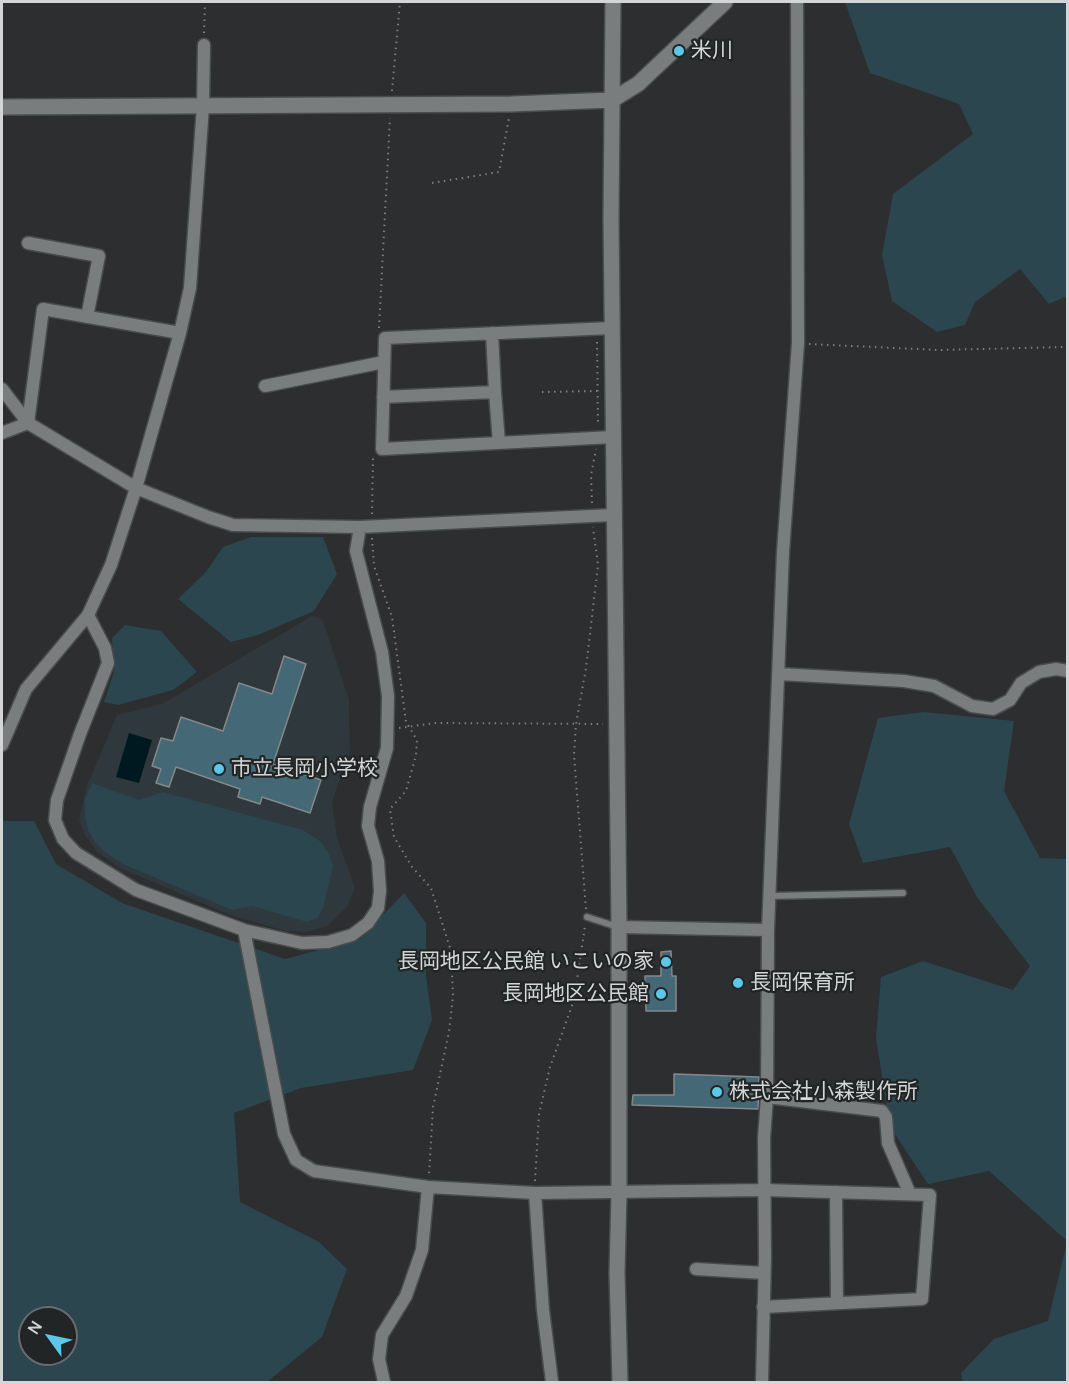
<!DOCTYPE html>
<meta charset="utf-8">
<style>
body{margin:0}
#map{position:relative;width:1069px;height:1384px;overflow:hidden;background:#2c2e2f;font-family:Manrope,sans-serif}
canvas{display:block}
.frame{position:absolute;inset:0;border:3px solid #d3d5d6;pointer-events:none}
.north{position:absolute;left:18px;top:1306px;width:60px;height:60px;box-sizing:border-box;background:#222525;border:2px solid #696b6c;border-radius:50%;rotate:303deg;font-size:16px;font-weight:700;line-height:24px;text-align:center;color:#d3d5d6}
.north::after{content:'';display:block;margin:auto;width:21px;height:27px;background:#5cc7e8;clip-path:polygon(50% 0,100% 100%,50% 72%,0 100%)}
</style>
<div id="map">
<canvas width="1069" height="1384"></canvas>
<div class="frame"></div>
<div class="north">N</div>
</div>
<script>
const ctx = document.querySelector('canvas').getContext('2d');
ctx.lineJoin = 'round';
function paint(path, color) { ctx.fillStyle = color; ctx.fill(path, 'evenodd'); }
const toPath = rows => new Path2D(rows.map(r => 'M' + r).join(''));
function trace(path, color, width, dash) { ctx.strokeStyle = color; ctx.lineWidth = width; ctx.lineCap = dash ? 'butt' : 'round'; ctx.setLineDash(dash || []); ctx.stroke(path); }
function drawText(font, color, halo, rows, align = 'center') {
  ctx.font = font + ' Manrope,"Noto Sans JP",sans-serif'; ctx.lineWidth = 4.5; ctx.setLineDash([]); ctx.textBaseline = 'middle'; ctx.strokeStyle = halo; ctx.fillStyle = color; for (const [text, x, y, turn = 0] of rows) {
    ctx.save(); ctx.translate(x, y); ctx.rotate((+turn || 0) * Math.PI / 180); ctx.textAlign = isNaN(turn) ? turn : align; if (halo) ctx.strokeText(text, 0, 0); ctx.fillText(text, 0, 0); ctx.restore();
  }
}
const built = toPath([
 [312,616,323,620,349,700,350,750,332,802,337,837,355,888,347,907,327,926,307,932,286,931,230,915,120,868,97,852,85,835,79,820,86,788,117,715,162,704]
]);
const green = toPath([
 [845,2,1067,2,1067,296,1049,304,1020,269,975,302,965,325,937,332,892,301,882,255,893,194,973,134,959,104,870,73],
 [251,537,323,537,337,574,314,611,258,635,231,642,178,599,206,572,223,547],
 [125,625,161,631,197,672,173,690,118,705,104,702,114,672,112,638],
 [923,712,1014,721,1004,791,1040,858,1067,859,1067,1241,989,1171,928,1184,890,1127,876,1038,881,977,923,961,1013,990,1030,966,977,897,950,847,863,863,849,824,878,718],
 [92,783,139,800,163,792,303,830,321,842,328,852,333,866,323,908,317,918,307,922,252,906,232,910,123,864,105,852,95,842,88,830,85,816,85,799],
 [2,821,34,821,56,864,122,903,285,959,360,939,404,893,426,923,426,976,432,1020,413,1070,301,1088,234,1113,240,1202,319,1242,347,1269,322,1337,267,1382,2,1382],
 [30,1318,66,1318,66,1354,30,1354],
 [1067,1242,1067,1382,963,1382,961,1373,994,1339,1048,1321]
]);
const water = toPath([
 [129,733,152,740,139,783,116,777]
]);
const building = toPath([
 [284,656,306,664,273,764,321,780,310,813,262,797,260,804,238,797,240,789,176,767,169,787,156,783,161,769,152,766,161,738,173,741,181,717,223,731,239,683,272,694,284,656],
 [671,951,672,976,676,976,676,1011,646,1011,645,976,661,976,661,952,671,951],
 [674,1074,759,1077,758,1109,632,1105,633,1095,674,1095,674,1074]
]);
const path = toPath([
 [204,33,205,2],
 [392,91,400,2],
 [432,183,499,172,509,118],
 [379,328,390,118],
 [597,342,598,426],
 [809,344,938,350,1066,347,1068,349],
 [542,392,597,391],
 [592,503,591,475,596,449],
 [372,514,373,457],
 [372,538,374,566,392,617,406,722,417,740,416,755,406,791,390,809,394,837,412,867,431,888,451,951,453,996,449,1032,433,1107,429,1175],
 [1067,659,1068,647],
 [399,728,435,723,603,724],
 [586,909,574,755,576,724,586,668,598,565,593,527],
 [535,1181,539,1114,550,1067,574,1000,585,926]
]);
const service = toPath([
 [770,896,903,893],
 [587,917,618,927]
]);
const minor = toPath([
 [28,243,99,256,87,317],
 [612,328,385,338,382,449,613,437],
 [492,333,495,392],
 [265,386,384,362],
 [2,389,28,423,136,488,208,517,233,525,360,527,613,515],
 [383,397,495,392,499,443],
 [28,423,43,309,180,333],
 [2,433,28,423],
 [88,615,105,648,108,663,80,734,57,800,55,820,63,839,76,853,136,890,244,930,302,943,328,942,352,935,368,923,378,908,380,891,378,861,368,826,370,807,387,748,388,696,382,652,356,551,360,527],
 [779,674,904,681,934,686,972,706,993,709,1010,700,1021,683,1039,672,1056,669,1068,671],
 [2,745,26,689,88,615,111,565,136,488,180,333,190,288,203,106,204,45],
 [619,927,768,930],
 [244,930,284,1134,296,1160,314,1171,428,1187,535,1193,764,1190,930,1195,922,1299,763,1307],
 [767,1097,882,1111,886,1117,888,1143,910,1194],
 [836,1192,837,1303],
 [535,1193,543,1310,552,1382],
 [696,1269,764,1273],
 [384,1382,379,1359,382,1335,406,1296,422,1250,428,1187],
 [762,1382,765,1258,764,1138,767,1097,768,930,783,552,798,343,797,2]
]);
const tertiary = toPath([
 [613,2,611,218,619,927,619,1192,617,1273,620,1382],
 [2,107,511,104,612,100,638,84,725,2]
]);
const markers = [
 [679,51,6,"#5cc7e8"],
 [219,769,6,"#5cc7e8"],
 [666,962,6,"#5cc7e8"],
 [738,983,6,"#5cc7e8"],
 [661,994,6,"#5cc7e8"],
 [717,1092,6,"#5cc7e8"]
];
const poiNames = [
 ["米川",691,51],
 ["市立長岡小学校",231,769],
 ["長岡地区公民館 いこいの家",654,962,"right"],
 ["長岡保育所",750,983],
 ["長岡地区公民館",649,994,"right"],
 ["株式会社小森製作所",729,1092]
];
paint(built, '#2f383c');
paint(green, '#2c464f');
paint(water, '#001820');
paint(building, '#446875');
trace(building, '#858889', 1.5);
trace(service, '#494c4c', 9);
trace(minor, '#494c4c', 15);
trace(tertiary, '#494c4c', 18);
trace(path, '#7d7f80', 2, [1.5, 4.5]);
trace(service, '#7a7d7e', 6);
trace(minor, '#7a7d7e', 12);
trace(tertiary, '#7a7d7e', 15);
for (const [x, y, r, color] of markers) { const dot = new Path2D(); dot.arc(x, y, r, 0, 2 * Math.PI); ctx.fillStyle = color; ctx.fill(dot); trace(dot, '#222525', 2); }
drawText('21px', '#d3d5d6', '#222525', poiNames, 'left');
</script>
